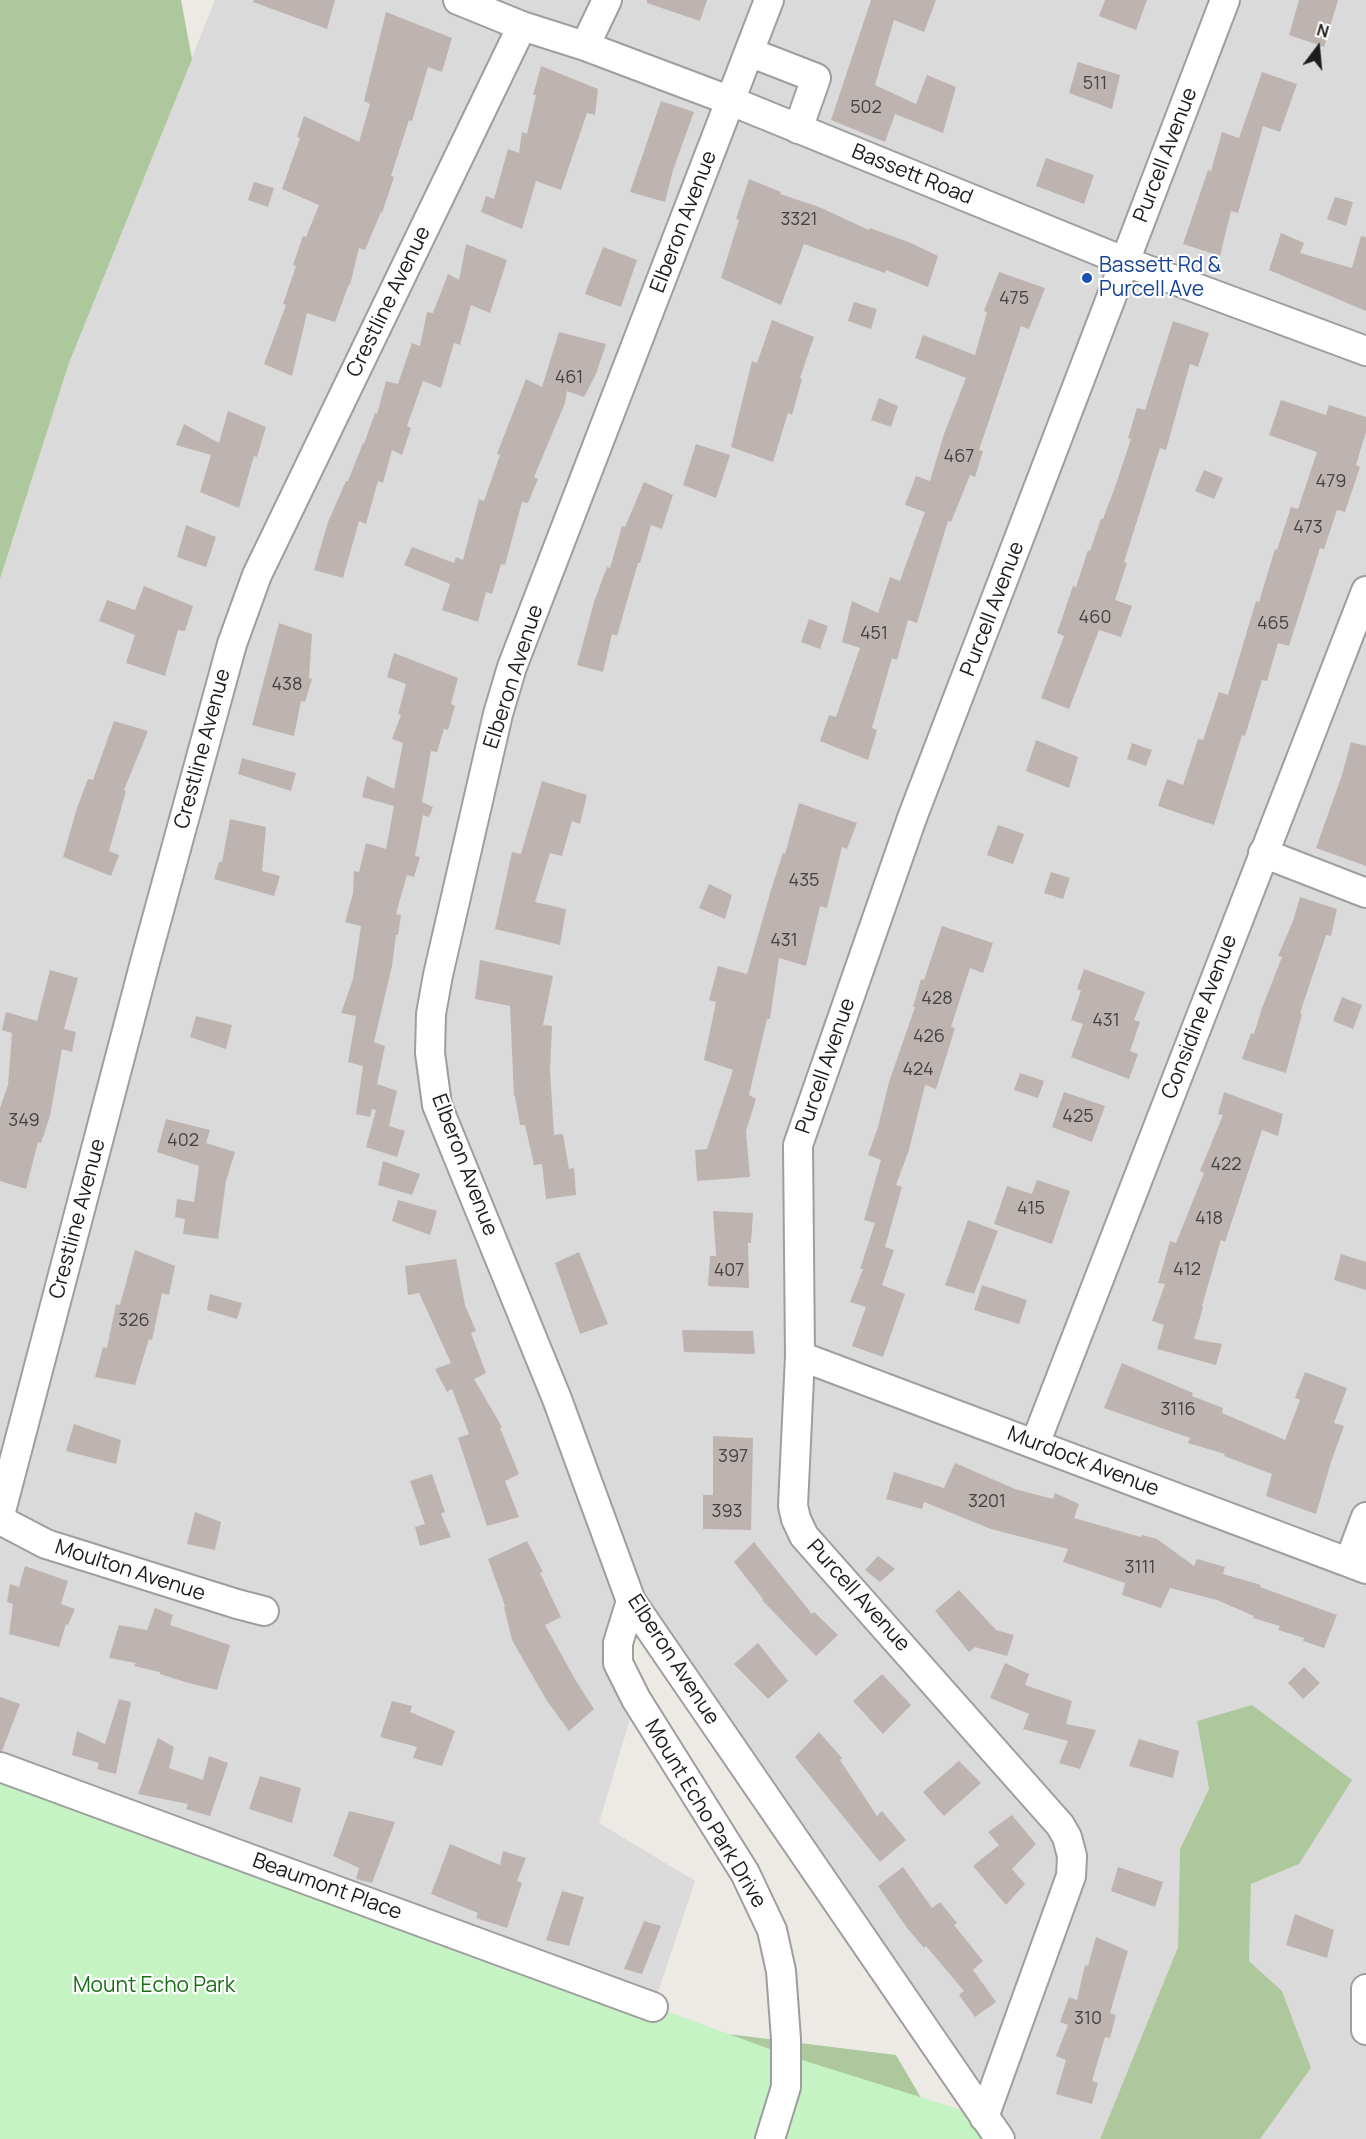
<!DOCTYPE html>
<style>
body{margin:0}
#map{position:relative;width:1366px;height:2139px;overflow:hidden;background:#ede9e4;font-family:Manrope,sans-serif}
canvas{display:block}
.north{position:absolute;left:1288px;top:18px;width:60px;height:60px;-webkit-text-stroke:4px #fff;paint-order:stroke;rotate:16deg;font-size:16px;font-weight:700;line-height:24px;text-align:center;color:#1d1d1d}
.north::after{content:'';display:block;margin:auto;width:21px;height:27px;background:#1d1d1d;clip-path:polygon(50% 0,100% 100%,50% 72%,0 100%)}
</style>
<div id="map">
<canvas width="1366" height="2139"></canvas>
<div class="north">N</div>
</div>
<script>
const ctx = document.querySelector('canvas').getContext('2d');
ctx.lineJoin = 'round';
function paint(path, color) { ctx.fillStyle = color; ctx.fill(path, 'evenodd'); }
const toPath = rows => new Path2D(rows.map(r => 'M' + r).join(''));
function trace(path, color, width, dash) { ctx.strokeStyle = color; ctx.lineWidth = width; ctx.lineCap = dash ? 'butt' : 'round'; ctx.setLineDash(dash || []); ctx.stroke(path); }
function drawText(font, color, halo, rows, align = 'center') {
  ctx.font = font + ' Manrope,sans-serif'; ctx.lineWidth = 4.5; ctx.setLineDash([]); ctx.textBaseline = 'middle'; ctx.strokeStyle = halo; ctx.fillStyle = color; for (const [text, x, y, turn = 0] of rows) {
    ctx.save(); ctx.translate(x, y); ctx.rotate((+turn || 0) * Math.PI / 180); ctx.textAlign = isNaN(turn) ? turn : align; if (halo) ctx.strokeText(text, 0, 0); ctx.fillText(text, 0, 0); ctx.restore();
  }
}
const residential = toPath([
 [215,0,1366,0,1366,2139,1260,2139,1311,2068,1282,1991,1249,1961,1251,1884,1299,1864,1197,1722,1209,1789,1180,1849,1178,1947,1100,2139,1000,2139,631,1602,618,1643,636,1699,599,1823,695,1881,653,2007,0,1767,0,579,69,363]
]);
const forest = toPath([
 [0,0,181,0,192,59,69,363,0,579],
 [1252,1705,1352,1780,1299,1864,1251,1884,1249,1961,1282,1991,1311,2068,1260,2139,1100,2139,1178,1947,1180,1849,1209,1789,1197,1721],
 [680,2028,896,2055,945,2139]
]);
const park = toPath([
 [0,1767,786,2055,984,2117,1000,2139,0,2139]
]);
const building = toPath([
 [254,0,335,0,327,29,253,2],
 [647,0,707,0,700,21,647,3],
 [871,0,936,0,924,32,894,20,875,85,916,104,927,75,956,87,943,133,895,114,885,142,831,120],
 [1105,0,1147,0,1136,30,1099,16],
 [1299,0,1338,0,1324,47,1289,35],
 [386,12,452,38,442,72,428,67,412,121,409,120,391,176,394,177,382,213,381,212,365,250,359,248,350,285,349,284,335,322,307,313,292,376,264,364,286,305,283,304,296,266,293,265,303,236,306,237,319,205,282,189,300,138,297,137,304,116,359,142,370,104,364,101],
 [1078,62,1120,75,1112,109,1069,93],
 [541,66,598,89,595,115,587,113,561,190,536,181,522,229,481,212,486,196,494,199,508,149,519,153,522,132,527,134,536,95,533,95],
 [1262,72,1297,84,1280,132,1263,126,1238,213,1231,211,1220,256,1183,244,1208,170,1211,171,1222,132,1239,138],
 [661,101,694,112,673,170,665,202,630,192],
 [1046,158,1094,175,1084,204,1036,186],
 [749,179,781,192,780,194,819,207,869,230,870,228,911,243,938,256,928,287,886,270,885,273,804,244,781,305,721,278,739,220,736,219],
 [254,182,274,188,268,207,248,200],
 [1335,197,1353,202,1346,226,1327,219],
 [1281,233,1304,243,1300,253,1352,268,1361,236,1366,237,1366,311,1269,270],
 [466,244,507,260,490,313,471,305,460,345,454,343,441,388,423,381,407,426,411,428,402,455,392,450,383,483,378,481,366,524,359,521,343,578,314,570,328,522,346,481,348,481,363,443,364,444,375,413,377,414,386,381,398,384,412,343,420,346,427,312,433,313,448,274,459,280],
 [603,247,637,260,621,307,585,294],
 [999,272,1045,288,1029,329,1021,326,979,450,983,451,975,477,970,475,951,522,948,521,917,623,908,620,897,660,892,658,872,728,877,730,868,760,820,741,829,715,836,717,860,648,842,642,852,601,878,613,890,577,900,581,925,512,905,505,916,476,930,481,944,434,966,378,915,358,923,335,975,355,987,312,984,311],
 [854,302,877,309,871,329,848,321],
 [772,320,814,337,800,378,802,379,792,415,788,413,773,462,731,447,752,361,757,363],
 [1173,321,1209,333,1198,367,1190,364,1166,450,1160,448,1124,562,1127,563,1115,600,1132,606,1121,637,1099,630,1069,709,1041,698,1064,636,1057,633,1073,586,1076,587,1088,550,1090,551,1101,519,1103,519,1115,487,1131,439,1128,438,1137,408,1145,410],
 [559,332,606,344,596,374,584,397,567,391,565,403,534,477,538,479,528,503,522,502,505,565,501,564,492,594,486,592,478,622,442,610,450,584,404,565,412,547,454,563,456,557,463,560,479,499,484,501,500,455,497,454,526,379,542,387],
 [879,398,898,406,891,427,871,420],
 [1281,400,1326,415,1329,405,1366,417,1366,432,1356,465,1360,467,1345,512,1337,510,1324,549,1320,548,1289,646,1278,643,1267,681,1262,680,1245,736,1242,735,1214,825,1158,806,1167,779,1183,785,1198,739,1203,740,1219,692,1228,695,1256,601,1259,602,1275,549,1277,550,1291,507,1298,509,1317,452,1269,435],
 [228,411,266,427,257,457,254,456,239,508,200,492,211,455,176,445,184,424,219,443],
 [696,444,730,455,716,498,683,485],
 [1204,470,1223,478,1214,499,1195,491],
 [644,482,673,495,662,529,651,525,640,563,638,563,617,636,612,634,603,672,577,665,594,602,607,567,610,568,622,526,625,527],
 [186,525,216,537,206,567,177,557],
 [144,586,193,606,185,631,178,630,165,676,126,663,135,635,99,621,107,600,135,610],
 [809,619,828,626,820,649,801,642],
 [279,623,312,634,309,678,312,679,305,702,301,701,294,736,252,725],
 [394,653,458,678,451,704,455,706,448,730,444,729,437,752,431,751,422,802,433,807,429,817,423,815,415,856,420,857,414,877,407,875,396,914,401,915,398,935,396,935,392,966,374,1042,385,1046,377,1084,397,1091,389,1126,405,1131,397,1157,366,1147,376,1110,372,1109,370,1117,356,1114,363,1066,348,1062,356,1016,341,1013,353,979,361,926,345,922,353,893,354,871,359,872,366,843,386,849,394,806,362,797,367,776,394,789,403,743,392,739,401,715,398,714,406,684,387,677],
 [114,721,148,731,124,790,126,791,109,851,119,855,111,876,63,857,77,808,88,779,93,780],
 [1036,740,1078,757,1069,788,1026,771],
 [1351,742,1366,746,1366,866,1316,848,1342,775],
 [1132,743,1152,750,1146,766,1127,759],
 [242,758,296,773,291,791,238,774],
 [542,781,587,795,580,824,572,821,562,856,550,853,535,902,566,909,560,945,495,929,512,852,521,854],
 [799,803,857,823,847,849,842,847,827,908,820,906,806,966,779,958,770,1019,767,1019,749,1095,756,1099,746,1131,750,1177,697,1181,695,1150,707,1149,733,1070,704,1060,716,1002,709,1000,718,966,747,974,771,890,783,853,785,854],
 [230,819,266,827,262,871,280,876,274,896,214,879,219,862,222,862],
 [998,825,1024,834,1013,864,987,855],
 [1051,872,1070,878,1063,899,1044,893],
 [709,884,732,895,725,919,699,908],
 [1300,897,1337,909,1331,936,1326,935,1300,1013,1302,1014,1286,1073,1242,1059,1251,1033,1254,1034,1262,1008,1282,957,1278,956,1293,921],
 [942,926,993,943,983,973,970,968,951,1027,955,1028,947,1054,936,1089,925,1085,909,1150,896,1185,902,1187,885,1247,894,1250,882,1285,905,1294,883,1357,852,1346,866,1307,850,1302,863,1269,860,1269,875,1223,864,1220,881,1160,868,1155,878,1127,889,1082,915,1007,913,1007,921,979,924,980],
 [480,960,553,976,543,1025,552,1026,550,1070,554,1135,563,1134,569,1169,574,1168,576,1195,546,1199,542,1164,534,1165,525,1125,520,1125,515,1096,514,1096,510,1006,475,999],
 [1084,969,1145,992,1134,1020,1140,1022,1130,1051,1138,1054,1129,1079,1071,1057,1083,1024,1071,1020,1081,991,1077,989],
 [50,970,78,978,64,1029,76,1032,72,1052,62,1049,50,1116,41,1143,38,1142,26,1189,0,1181,0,1108,8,1085,12,1033,2,1030,6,1012,37,1021],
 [1342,997,1362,1005,1353,1029,1333,1021],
 [196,1016,232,1025,226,1049,190,1037],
 [1020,1073,1044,1081,1038,1098,1014,1090],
 [1064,1092,1105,1106,1092,1142,1052,1127],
 [1224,1092,1283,1114,1278,1136,1262,1130,1225,1242,1221,1240,1202,1306,1203,1307,1194,1339,1222,1344,1216,1365,1157,1349,1164,1325,1152,1321,1165,1284,1158,1283,1170,1241,1176,1243,1204,1173,1200,1171,1223,1115,1218,1114],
 [166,1119,210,1130,206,1143,235,1152,226,1181,218,1239,183,1234,185,1219,175,1217,177,1199,194,1202,199,1166,157,1152],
 [383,1161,420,1174,412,1195,378,1185],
 [1037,1180,1070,1191,1052,1244,994,1224,1007,1186,1032,1194],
 [398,1200,437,1211,430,1235,392,1221],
 [713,1211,753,1213,751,1243,748,1243,749,1288,708,1286,710,1256,716,1256],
 [968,1220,998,1231,974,1294,945,1285],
 [135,1250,175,1266,169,1295,162,1293,152,1340,149,1339,135,1385,95,1377,103,1347,107,1348,116,1304,120,1305],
 [579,1252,608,1324,580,1334,555,1263],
 [1341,1254,1366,1262,1366,1290,1334,1280],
 [456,1259,465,1305,476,1331,471,1333,486,1373,474,1379,502,1427,500,1428,519,1474,505,1481,519,1517,487,1526,458,1438,469,1434,452,1389,447,1392,435,1369,451,1363,419,1293,408,1295,405,1266],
 [982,1285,1027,1300,1019,1324,974,1310],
 [210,1294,242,1303,237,1319,207,1310],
 [682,1330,753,1331,755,1354,684,1352],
 [1122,1363,1193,1393,1192,1396,1223,1408,1222,1413,1285,1440,1300,1400,1295,1398,1305,1372,1347,1388,1334,1423,1344,1426,1331,1462,1316,1514,1266,1496,1272,1474,1224,1456,1225,1454,1188,1443,1190,1438,1104,1408],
 [74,1424,121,1440,116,1464,66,1451],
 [713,1436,753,1438,751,1530,703,1529,703,1495,713,1495],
 [955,1463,1015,1489,1053,1499,1055,1493,1079,1504,1074,1518,1141,1537,1142,1535,1157,1539,1194,1566,1197,1559,1225,1567,1223,1574,1261,1585,1260,1587,1337,1615,1324,1648,1303,1641,1304,1638,1278,1630,1280,1626,1253,1618,1254,1616,1217,1600,1170,1588,1161,1608,1122,1595,1125,1583,1063,1562,1068,1549,991,1529,924,1502,922,1509,886,1499,894,1472,944,1488],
 [432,1474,445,1512,441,1514,451,1537,420,1546,415,1527,425,1524,410,1481],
 [195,1512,221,1522,215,1550,187,1544],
 [527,1541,543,1572,540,1573,561,1617,545,1625,576,1681,594,1709,569,1731,547,1701,512,1640,504,1607,505,1606,488,1559],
 [754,1542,812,1614,814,1612,838,1635,816,1656,762,1600,763,1599,734,1562],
 [878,1556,895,1569,880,1582,865,1570],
 [25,1566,68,1581,61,1604,75,1609,68,1625,66,1624,59,1647,9,1634,13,1604,7,1602,10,1584,19,1587],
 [959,1590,996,1630,1014,1635,1007,1656,975,1647,969,1652,935,1611],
 [155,1608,173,1615,170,1625,230,1645,217,1690,185,1682,160,1674,160,1672,134,1666,136,1663,109,1658,119,1625,147,1630],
 [758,1643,788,1681,768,1699,734,1664],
 [1005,1663,1029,1674,1025,1685,1072,1701,1066,1724,1096,1730,1080,1769,1059,1763,1068,1741,1023,1729,1029,1714,990,1698],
 [1304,1667,1320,1683,1303,1699,1288,1683],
 [882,1674,911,1705,883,1734,853,1701],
 [0,1697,20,1704,2,1751,0,1751],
 [119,1699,131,1702,116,1774,97,1769,99,1763,72,1755,77,1731,105,1744],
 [392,1701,412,1706,410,1712,455,1731,442,1766,413,1758,417,1747,380,1737],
 [819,1732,842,1758,840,1760,877,1816,882,1811,906,1840,880,1862,795,1757],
 [158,1738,174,1747,169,1768,203,1780,209,1756,228,1763,210,1816,186,1809,188,1804,138,1794],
 [1139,1739,1179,1751,1173,1778,1129,1766],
 [959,1761,981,1783,944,1816,923,1792],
 [260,1776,301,1788,292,1823,249,1809],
 [349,1811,395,1822,372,1883,356,1879,359,1868,333,1856],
 [1012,1815,1036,1844,1012,1869,1025,1884,1006,1905,973,1866,999,1845,988,1832],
 [450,1844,500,1865,503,1851,526,1858,517,1881,522,1883,507,1928,476,1918,478,1913,431,1894],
 [903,1867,932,1908,940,1902,957,1923,954,1925,983,1961,973,1970,996,2002,975,2017,959,1995,964,1991,926,1946,924,1948,907,1928,878,1886],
 [1118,1867,1163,1882,1155,1907,1111,1891],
 [562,1891,584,1897,569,1946,546,1940],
 [1295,1914,1334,1930,1327,1958,1286,1945],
 [644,1921,661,1926,642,1974,624,1969],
 [1096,1937,1128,1951,1110,2013,1116,2015,1110,2038,1105,2037,1092,2081,1098,2083,1092,2104,1056,2094,1066,2060,1056,2056,1068,2025,1060,2022,1069,1997,1077,2000,1085,1965,1088,1966]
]);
const minor = toPath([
 [458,0,522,26,585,46,731,101,1126,262,1366,351],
 [769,0,512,667,498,714,438,975,431,1014,430,1053,437,1105,557,1399,631,1601,1000,2139],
 [585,46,607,0],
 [749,52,816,78,798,129],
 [1263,853,1366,893],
 [800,1356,1366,1569],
 [1035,1444,1366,591],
 [0,1515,145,962,232,644,257,575,522,26],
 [0,1520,46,1544,237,1604,264,1611],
 [1349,1562,1366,1517],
 [631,1601,618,1643,618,1663,636,1699,745,1873,772,1930,781,1971,786,2039,786,2087,770,2139],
 [0,1767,653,2007],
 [1366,1989,1366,2030],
 [984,2117,1071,1876,1072,1856,1067,1837,1060,1825,804,1536,796,1519,793,1506,800,1356,798,1145,912,818,1225,0]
]);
const markers = [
 [1087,278,6,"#1a4fb4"]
];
const numberNames = [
 ["511",1095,84],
 ["502",866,108],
 ["3321",799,220],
 ["475",1014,299],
 ["461",569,378],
 ["467",959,457],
 ["479",1331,482],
 ["473",1308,528],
 ["460",1095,618],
 ["465",1273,624],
 ["451",874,634],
 ["438",287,685],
 ["435",804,881],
 ["431",784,941],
 ["428",937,999],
 ["431",1106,1021],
 ["426",929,1037],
 ["424",918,1070],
 ["425",1078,1117],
 ["349",24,1121],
 ["402",183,1141],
 ["422",1226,1165],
 ["415",1031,1209],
 ["418",1209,1219],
 ["412",1187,1270],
 ["407",729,1271],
 ["326",134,1321],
 ["3116",1178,1410],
 ["397",733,1457],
 ["3201",987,1502],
 ["393",727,1512],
 ["3111",1140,1568],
 ["310",1088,2019]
];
const streetNames = [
 ["Purcell Avenue",1166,155,-69],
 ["Bassett Road",912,175,22],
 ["Elberon Avenue",684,222,-69],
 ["Crestline Avenue",389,302,-64],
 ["Purcell Avenue",993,609,-69],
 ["Elberon Avenue",514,677,-72],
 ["Crestline Avenue",203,749,-75],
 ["Considine Avenue",1200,1017,-69],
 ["Purcell Avenue",826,1066,-71],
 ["Elberon Avenue",464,1165,69],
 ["Crestline Avenue",78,1219,-75],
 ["Murdock Avenue",1083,1462,21],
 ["Moulton Avenue",130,1571,18],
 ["Purcell Avenue",858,1596,48],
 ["Elberon Avenue",673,1660,57],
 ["Mount Echo Park Drive",705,1814,59],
 ["Beaumont Place",327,1887,20]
];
const transitNames = [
 ["Bassett Rd &",1099,266],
 ["Purcell Ave",1099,290]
];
const parkNames = [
 ["Mount Echo Park",154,1986]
];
paint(residential, '#dbdada');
paint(forest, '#adc89c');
paint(park, '#c5f3c4');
paint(building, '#bdb4b1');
trace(minor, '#9e9e9e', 32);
trace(minor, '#fff', 28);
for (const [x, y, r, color] of markers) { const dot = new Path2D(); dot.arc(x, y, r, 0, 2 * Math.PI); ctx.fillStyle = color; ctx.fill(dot); trace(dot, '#fff', 2); }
drawText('18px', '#454342', null, numberNames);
drawText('21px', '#1d1d1d', '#fff', streetNames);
drawText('21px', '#164399', '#fff', transitNames, 'left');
drawText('21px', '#176f16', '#fff', parkNames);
</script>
